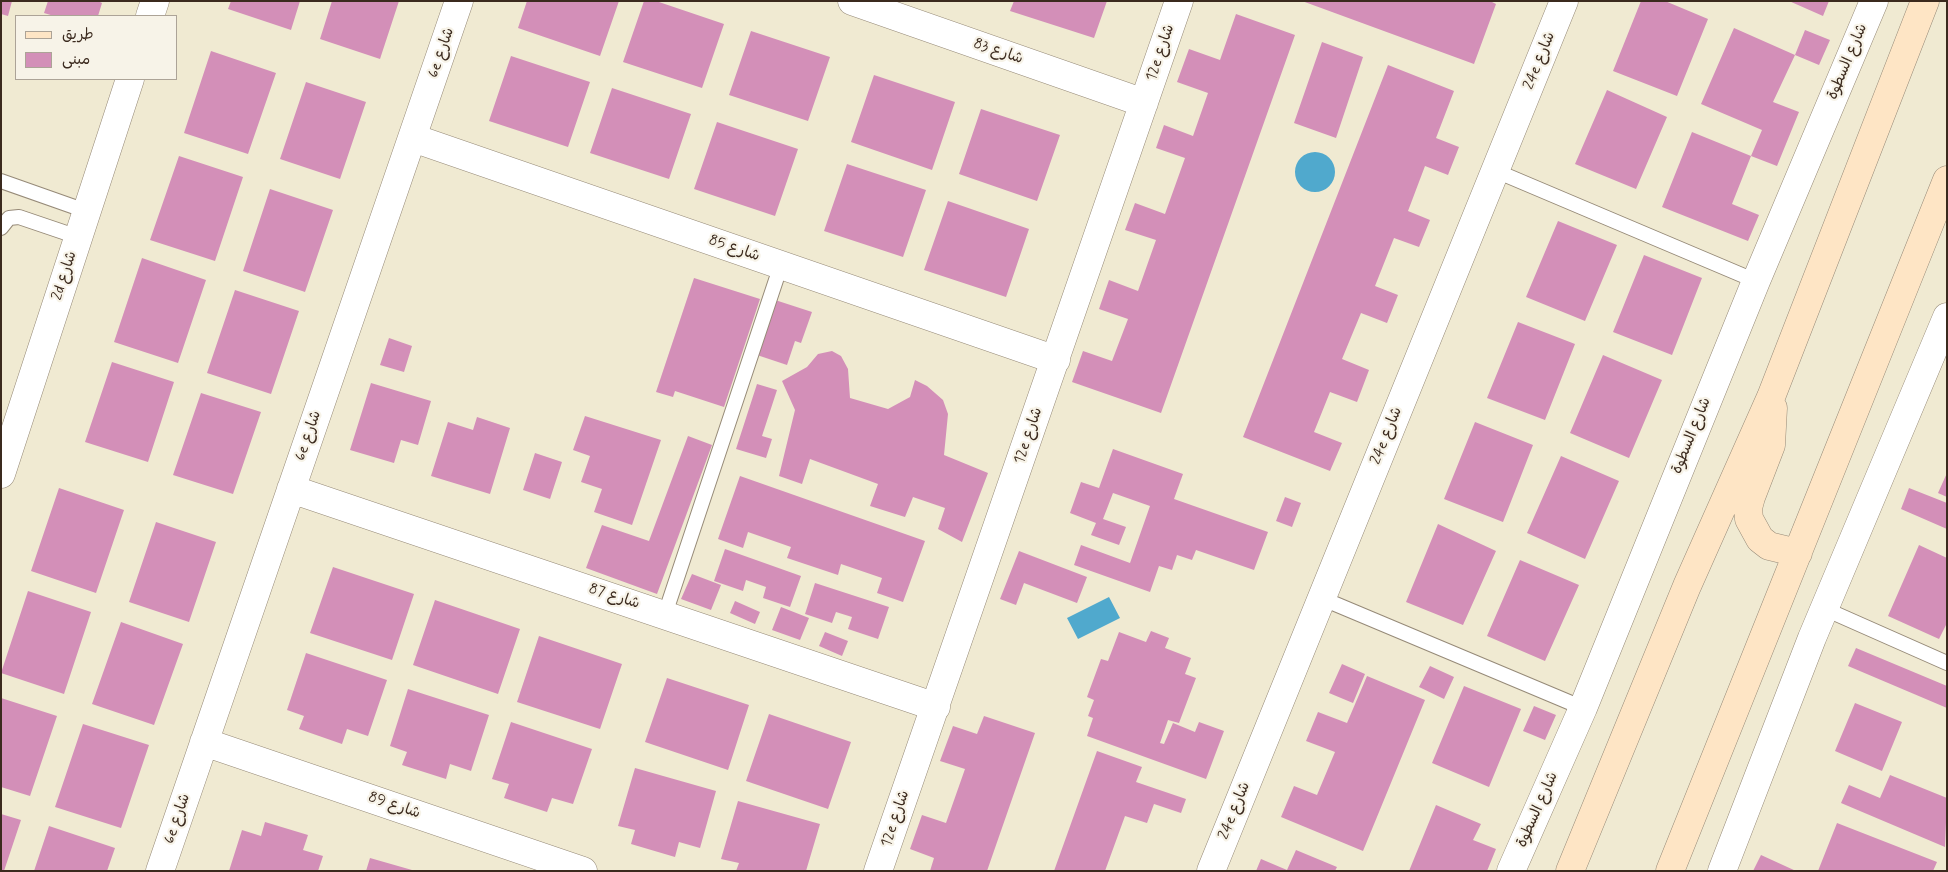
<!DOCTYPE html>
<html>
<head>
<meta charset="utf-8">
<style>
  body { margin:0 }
  #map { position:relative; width:1948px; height:872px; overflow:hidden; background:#f0ead2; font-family:Mynerve,"Playpen Sans Arabic",sans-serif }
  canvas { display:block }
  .frame { position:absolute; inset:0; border:2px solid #3b2a1e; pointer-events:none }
  .legend { position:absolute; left:15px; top:15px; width:162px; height:65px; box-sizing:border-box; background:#f7f3e8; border:1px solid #aca397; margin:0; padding:6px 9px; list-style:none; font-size:15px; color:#3b2a1e }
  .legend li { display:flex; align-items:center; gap:10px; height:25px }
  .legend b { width:25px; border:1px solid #aca397 }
</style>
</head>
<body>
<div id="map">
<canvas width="1948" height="872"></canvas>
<div class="frame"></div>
<ul class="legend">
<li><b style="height:6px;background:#fee5c5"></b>طريق</li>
<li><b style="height:14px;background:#d38fb8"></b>مبنى</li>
</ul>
</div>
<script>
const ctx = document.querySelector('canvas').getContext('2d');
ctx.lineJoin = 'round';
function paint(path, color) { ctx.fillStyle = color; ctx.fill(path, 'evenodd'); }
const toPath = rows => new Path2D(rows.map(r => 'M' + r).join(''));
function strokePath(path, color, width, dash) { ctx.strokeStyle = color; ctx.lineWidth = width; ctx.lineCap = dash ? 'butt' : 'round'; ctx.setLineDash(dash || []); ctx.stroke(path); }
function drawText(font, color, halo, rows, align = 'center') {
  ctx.font = font + ' Mynerve,"Playpen Sans Arabic",sans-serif'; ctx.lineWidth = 4.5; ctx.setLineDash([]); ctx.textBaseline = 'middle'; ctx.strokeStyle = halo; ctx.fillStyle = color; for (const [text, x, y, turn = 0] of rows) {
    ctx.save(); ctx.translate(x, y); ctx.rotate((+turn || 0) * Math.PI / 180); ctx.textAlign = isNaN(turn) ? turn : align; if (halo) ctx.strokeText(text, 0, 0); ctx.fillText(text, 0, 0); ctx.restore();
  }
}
const water = toPath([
  '1295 172a20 20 0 1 1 40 0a20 20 0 1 1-40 0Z',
  [1109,597,1120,618,1078,639,1067,618]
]);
const building = toPath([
  [1,1,12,1,8,16,1,14],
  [48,1,98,1,102,3,98,16,54,16,44,13],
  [231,1,300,1,291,30,228,9],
  [332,1,399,1,380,59,320,39],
  [527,1,619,1,600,56,518,28],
  [644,1,656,1,724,24,702,88,623,62],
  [1014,1,1107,1,1094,38,1010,11],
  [1302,1,1490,1,1496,4,1474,64],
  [1641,1,1665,1,1708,19,1677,96,1613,71],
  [1789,1,1829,1,1823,16],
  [1236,14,1295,35,1161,413,1072,382,1083,351,1112,361,1128,319,1099,309,1109,280,1138,291,1156,240,1125,230,1135,203,1165,214,1185,158,1156,148,1164,125,1193,136,1208,93,1177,82,1189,49,1220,60],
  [1734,28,1795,55,1805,30,1830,40,1819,65,1795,55,1773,102,1799,112,1777,166,1751,156,1762,130,1701,104],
  [751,31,830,57,808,121,729,95],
  [1322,42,1363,57,1336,138,1294,123],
  [211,51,276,73,248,154,184,133],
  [511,56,590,82,568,147,489,121],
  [1388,65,1454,91,1436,138,1459,147,1448,175,1425,166,1408,211,1430,220,1419,247,1394,238,1375,286,1398,295,1387,323,1361,313,1342,359,1369,370,1357,402,1330,392,1314,432,1342,443,1330,471,1243,437],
  [874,75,955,102,932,170,851,142],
  [306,82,366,102,340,179,280,159],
  [612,88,691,114,669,179,590,153],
  [1607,90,1667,117,1636,189,1575,164],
  [981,109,1060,135,1037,201,959,174],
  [717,122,798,149,775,216,694,189],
  [1692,132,1751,156,1732,204,1759,215,1748,241,1662,207],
  [179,156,243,177,215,261,150,240],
  [847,164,926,190,903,257,824,231],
  [270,189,333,210,305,292,243,271],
  [948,201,1029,229,1006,297,924,270],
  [1558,221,1617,245,1585,321,1526,297],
  [1644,255,1702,278,1672,355,1613,332],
  [142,258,206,280,178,363,114,342],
  [694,278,760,299,724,407,675,391,673,397,656,392],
  [235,290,299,311,271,394,207,373],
  [772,299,812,312,801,343,795,341,787,365,754,354],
  [1518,322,1575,344,1545,420,1487,398],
  [389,338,412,346,404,372,380,365],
  [832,351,841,356,848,369,850,398,888,409,910,397,915,380,927,386,943,400,948,414,944,455,988,473,962,542,938,529,945,508,913,497,905,517,870,506,878,484,810,459,802,484,779,476,795,410,782,381,807,367,818,354],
  [1603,355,1662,380,1629,458,1570,433],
  [112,362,174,382,148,462,85,442],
  [371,383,431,401,418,445,401,440,394,463,350,450],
  [757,384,777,390,762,436,772,439,766,458,736,449],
  [201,393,261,412,233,494,173,475],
  [585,416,661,440,632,525,594,512,602,489,581,482,590,456,573,450],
  [477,417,510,428,490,494,431,476,448,422,473,430],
  [1475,422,1533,445,1503,522,1444,499],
  [688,436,712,445,657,594,586,568,602,525,649,541],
  [1113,449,1183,474,1174,499,1268,532,1254,570,1196,550,1192,560,1177,555,1172,570,1159,566,1150,592,1074,565,1081,545,1130,563,1150,506,1113,493,1103,519,1126,527,1119,545,1091,535,1096,523,1070,513,1081,482,1099,488],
  [535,453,562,462,550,499,523,490],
  [1561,456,1619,481,1585,559,1527,533],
  [1947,473,1947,497,1938,493],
  [740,476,925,541,903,602,877,593,882,578,841,564,838,575,787,558,791,547,748,532,743,548,718,539],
  [59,488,124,510,96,593,31,571],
  [1909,488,1947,503,1947,529,1901,509],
  [1285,497,1301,503,1292,527,1276,521],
  [156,522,216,542,189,622,129,602],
  [1438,524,1496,551,1463,625,1406,602],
  [1919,545,1947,558,1947,623,1939,639,1888,616],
  [725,549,801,576,790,607,763,598,766,587,746,580,743,591,714,581],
  [1019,551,1087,577,1077,603,1024,583,1016,605,1000,599],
  [1520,560,1579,585,1545,661,1487,636],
  [333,567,414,594,392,660,310,633],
  [692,574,721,585,711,610,681,599],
  [815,583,889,607,878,639,848,629,852,617,836,612,832,623,805,614],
  [28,591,91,612,64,694,1,673],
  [435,600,520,629,498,694,413,665],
  [735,601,760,612,755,624,730,613],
  [781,607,809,618,800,640,772,630],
  [121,622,183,644,154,725,92,704],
  [1151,631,1169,638,1165,648,1191,658,1185,674,1196,678,1179,723,1168,720,1160,743,1164,744,1173,723,1195,732,1199,722,1224,731,1206,779,1087,736,1093,718,1088,716,1094,700,1087,697,1101,659,1108,661,1119,632,1146,642],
  [825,632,848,641,842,656,819,646],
  [539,636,622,664,600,729,517,702],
  [1856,648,1947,686,1947,708,1848,666],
  [306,653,387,680,368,736,347,729,342,744,299,729,304,716,287,710],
  [1342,664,1365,674,1353,703,1329,693],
  [1430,666,1454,677,1444,699,1419,687],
  [1367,676,1425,700,1363,851,1281,817,1294,786,1317,795,1335,752,1306,741,1318,712,1347,723],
  [667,678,749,705,728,770,645,742],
  [1464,686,1521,709,1489,787,1432,763],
  [408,689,489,715,471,771,450,764,446,779,402,765,407,752,390,746],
  [1,698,57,716,30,796,1,787],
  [1855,703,1902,722,1882,771,1835,751],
  [1534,706,1556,715,1545,740,1523,731],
  [769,714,851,742,828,809,746,781],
  [984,716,1035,733,987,871,930,871,934,858,910,849,922,815,946,823,965,769,940,761,953,726,977,734],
  [511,722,592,749,573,804,552,798,547,812,504,798,509,784,492,779],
  [83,724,149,745,121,828,55,807],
  [1097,751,1142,767,1136,782,1186,799,1181,813,1154,804,1147,823,1125,816,1105,871,1054,871],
  [635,768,716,791,700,848,679,842,675,857,631,844,635,830,618,826],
  [1890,775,1947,798,1945,847,1841,803,1849,785,1880,798],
  [738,801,820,824,806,871,736,871,739,863,721,859],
  [1436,805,1481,824,1473,840,1496,849,1487,871,1409,871],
  [1,814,21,820,4,871,1,871],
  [265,822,308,835,303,850,323,856,318,871,229,871,242,830,261,836],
  [1837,823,1937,862,1933,871,1818,871],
  [49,826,115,848,107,871,34,871],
  [1296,850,1337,867,1335,871,1256,871,1261,859,1287,870],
  [1761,855,1796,871,1753,871],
  [370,858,412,870,412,871,366,871]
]);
const lane = toPath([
  [1496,171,1756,281],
  [1,181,86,211],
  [1,228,9,218,19,217,78,237],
  [1321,598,1583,708],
  [1825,609,1947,663],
  [665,614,781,265]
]);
const street = toPath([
  [852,1,1144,103],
  [150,16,155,1],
  [413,138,1056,360],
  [1,474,130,79],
  [291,489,936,707],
  [204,742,583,871],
  [160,871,459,1],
  [878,871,1179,1],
  [1211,871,1564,1],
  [1511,871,1583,708,1756,281,1874,1],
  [1722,871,1812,638,1947,317]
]);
const secondary = toPath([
  [1773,408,1771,445,1751,497,1748,508,1749,519,1760,539,1769,546,1798,553],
  [1570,871,1687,586,1771,397,1925,1],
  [1670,871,1947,180]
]);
const streetNames = [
  ["شارع 83",998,52,19],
  ["6e شارع",442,53,-71],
  ["12e شارع",1161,53,-71],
  ["24e شارع",1540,61,-68],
  ["شارع السطوة",1848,62,-67],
  ["شارع 85",734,249,19],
  ["2d شارع",65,276,-72],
  ["6e شارع",309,436,-71],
  ["12e شارع",1029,436,-71],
  ["24e شارع",1387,436,-68],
  ["شارع السطوة",1692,436,-68],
  ["شارع 87",614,597,18],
  ["شارع 89",394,806,19],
  ["شارع السطوة",1538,810,-66],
  ["24e شارع",1235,811,-68],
  ["6e شارع",178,819,-71],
  ["12e شارع",896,819,-71]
];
paint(water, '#50a9cd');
paint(building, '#d38fb8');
strokePath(lane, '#968a78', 16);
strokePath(street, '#968a78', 29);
strokePath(secondary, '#968a78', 29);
strokePath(lane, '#fff', 14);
strokePath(street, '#fff', 28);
strokePath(secondary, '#fee5c5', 28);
drawText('15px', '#3b2a1e', '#f7f3e8', streetNames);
</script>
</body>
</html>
